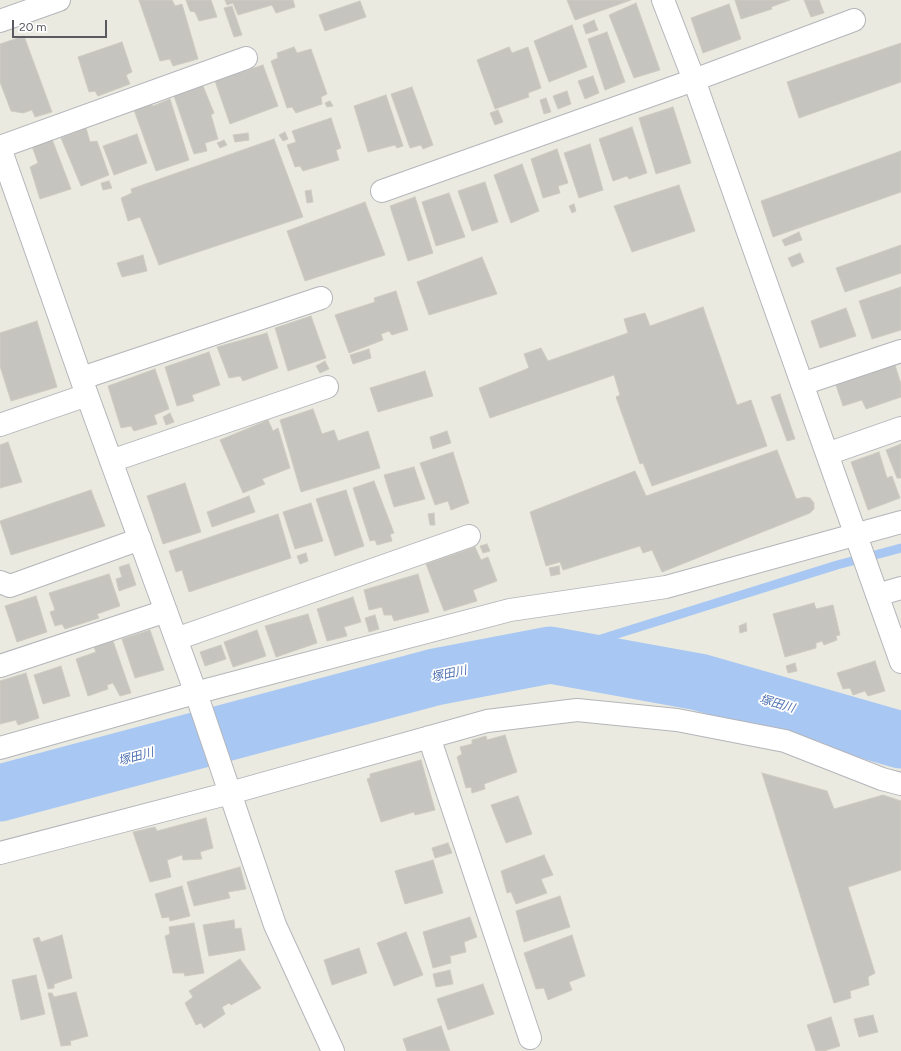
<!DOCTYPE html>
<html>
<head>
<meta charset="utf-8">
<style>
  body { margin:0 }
  #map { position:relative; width:901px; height:1051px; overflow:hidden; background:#eaeae1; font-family:Figtree,sans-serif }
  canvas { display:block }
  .scale { position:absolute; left:12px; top:20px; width:95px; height:18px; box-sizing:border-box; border:2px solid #5a5b60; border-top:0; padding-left:5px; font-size:12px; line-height:14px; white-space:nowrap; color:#5a5b60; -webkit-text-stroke:3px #fff; paint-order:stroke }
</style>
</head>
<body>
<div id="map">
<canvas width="901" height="1051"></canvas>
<div class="scale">20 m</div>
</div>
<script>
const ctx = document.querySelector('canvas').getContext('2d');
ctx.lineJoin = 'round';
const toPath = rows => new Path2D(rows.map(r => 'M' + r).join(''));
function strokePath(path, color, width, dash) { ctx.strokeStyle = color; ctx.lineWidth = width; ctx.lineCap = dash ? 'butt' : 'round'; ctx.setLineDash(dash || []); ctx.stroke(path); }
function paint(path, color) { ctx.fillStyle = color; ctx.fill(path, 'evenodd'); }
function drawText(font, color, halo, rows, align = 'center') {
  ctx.font = font + ' Figtree,"Noto Sans JP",sans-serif'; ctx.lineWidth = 3.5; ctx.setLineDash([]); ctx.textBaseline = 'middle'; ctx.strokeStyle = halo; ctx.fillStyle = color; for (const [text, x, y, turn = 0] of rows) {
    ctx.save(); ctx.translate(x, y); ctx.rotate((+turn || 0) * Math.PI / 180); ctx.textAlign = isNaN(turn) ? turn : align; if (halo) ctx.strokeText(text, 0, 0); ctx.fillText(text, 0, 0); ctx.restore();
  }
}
const stream = toPath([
  [550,655,837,565,901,548]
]);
const river = toPath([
  [0,793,435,677,550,655,699,682,901,740]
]);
const building = toPath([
  [139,0,172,0,175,6,182,4,198,59,173,66,170,59,160,61,139,0],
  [186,0,211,0,217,17,199,21,195,12,190,11,186,0],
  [225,0,293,0,295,7,276,13,272,5,238,15,233,3,227,5,225,0],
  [567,0,631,0,575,20,567,0],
  [735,0,790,0,771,7,772,9,741,19,735,0],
  [804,0,819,0,824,13,811,17,804,0],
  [360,1,366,17,325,31,319,15,360,1],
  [636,3,660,70,634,78,609,15,636,3],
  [729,4,741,39,703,53,691,18,729,4],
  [232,6,242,35,234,37,224,8,232,6],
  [594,20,598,30,586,34,583,25,594,20],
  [572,25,587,67,549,82,534,41,572,25],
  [607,32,625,82,605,90,588,39,607,32],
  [24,36,52,112,35,117,32,110,23,113,11,111,0,82,0,44,24,36],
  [122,42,132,72,126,75,130,84,98,96,95,91,89,92,78,57,122,42],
  [901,43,901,82,799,118,787,82,901,43],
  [294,47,297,53,311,49,327,94,321,97,322,104,296,113,292,107,287,108,271,61,278,58,277,53,294,47],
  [509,47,512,53,528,47,541,88,528,93,529,97,495,109,477,60,509,47],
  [263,65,278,106,230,124,215,81,263,65],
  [593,76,599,93,585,99,578,81,593,76],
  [203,86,214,113,211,115,218,139,205,143,207,151,194,154,174,96,203,86],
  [412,87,433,145,423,149,421,145,410,148,391,94,412,87],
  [567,91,571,104,558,109,553,96,567,91],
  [386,95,403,146,397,148,395,145,368,152,354,106,386,95],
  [546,98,551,112,544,114,540,100,546,98],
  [170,99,189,160,156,171,134,110,150,104,153,106,170,99],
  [330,101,333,106,327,107,325,103,330,101],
  [673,107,691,163,656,174,639,118,673,107],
  [498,110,503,122,495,125,490,113,498,110],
  [331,118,341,148,336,150,339,160,303,171,300,166,295,167,287,145,296,142,292,131,331,118],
  [632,127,647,173,629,179,627,176,613,181,599,139,632,127],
  [86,128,90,142,97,141,109,175,81,186,61,138,86,128],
  [285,132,288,139,283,141,279,135,285,132],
  [248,133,249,140,235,142,233,135,248,133],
  [137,134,147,163,114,175,103,146,137,134],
  [52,139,71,189,40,199,30,167,38,163,32,146,52,139],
  [274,139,303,217,159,265,140,217,128,221,121,198,132,193,131,189,274,139],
  [224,140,227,145,220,148,217,143,224,140],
  [590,144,603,190,579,198,564,153,590,144],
  [557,149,568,183,558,186,560,193,543,198,531,159,557,149],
  [901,151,901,192,773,237,761,201,901,151],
  [522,164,539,211,511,223,494,175,522,164],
  [109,181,112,188,103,190,101,183,109,181],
  [485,182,498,222,472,231,458,191,485,182],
  [679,185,695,231,632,252,614,206,679,185],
  [311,190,313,202,307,203,305,191,311,190],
  [449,193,465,237,436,246,422,202,449,193],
  [415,197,433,253,408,261,390,206,415,197],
  [365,202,385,255,305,281,287,231,365,202],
  [574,204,576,211,572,213,569,206,574,204],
  [799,232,802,240,785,246,782,240,799,232],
  [901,245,901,273,845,292,836,268,901,245],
  [800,253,804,262,792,267,788,258,800,253],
  [143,255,147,271,122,277,117,263,143,255],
  [482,257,497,294,429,315,417,282,482,257],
  [901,287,901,330,872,339,859,301,901,287],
  [396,291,408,330,392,335,389,331,381,334,383,340,349,353,335,315,375,302,374,298,396,291],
  [703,307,737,405,751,400,767,446,652,486,643,463,640,464,616,397,620,395,614,375,490,418,479,388,529,368,524,354,541,348,548,361,628,333,624,319,645,313,650,326,703,307],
  [846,308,856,336,820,348,811,321,846,308],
  [311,316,326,358,288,371,275,328,311,316],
  [37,321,57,387,11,401,0,366,0,333,37,321],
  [267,333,278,368,243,381,240,376,229,378,217,347,267,333],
  [369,349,371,358,353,364,350,355,369,349],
  [209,352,220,385,192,395,194,401,177,406,165,367,209,352],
  [325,361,329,369,320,373,316,366,325,361],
  [895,365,901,384,901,397,866,409,862,400,843,406,836,385,895,365],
  [155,369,169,409,154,415,157,424,134,431,131,426,121,428,108,386,155,369],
  [425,371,433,396,378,412,370,388,425,371],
  [780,394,795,439,787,441,771,397,780,394],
  [313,409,322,434,334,430,338,441,368,431,380,468,301,492,280,420,313,409],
  [170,413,174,422,166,425,163,417,170,413],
  [268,420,273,431,278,428,290,468,262,479,265,484,243,493,220,440,268,420],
  [447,431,451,443,433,449,430,437,447,431],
  [8,442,22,482,0,488,0,445,8,442],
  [901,444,901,478,897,478,886,450,901,444],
  [777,450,796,499,805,497,810,498,814,503,814,509,810,513,662,572,652,550,643,553,640,546,563,570,560,562,546,566,530,512,635,471,646,496,777,450],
  [453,452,469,503,451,510,448,501,435,505,420,463,453,452],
  [879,452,887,478,892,476,900,498,868,510,851,462,879,452],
  [414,467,425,499,394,507,384,475,414,467],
  [374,481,394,533,390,534,392,541,377,545,375,540,370,541,353,488,374,481],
  [185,483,201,532,163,544,147,496,185,483],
  [91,490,105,526,11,555,0,521,91,490],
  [346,490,364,546,335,556,316,499,346,490],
  [249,496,255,512,212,527,207,512,249,496],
  [311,503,323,541,295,549,283,512,311,503],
  [434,513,435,525,430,525,428,514,434,513],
  [278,514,291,558,189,592,182,570,176,572,169,551,278,514],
  [487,544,490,551,483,553,480,546,487,544],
  [475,547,481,560,488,557,497,581,473,590,477,601,444,611,426,564,475,547],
  [306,553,308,561,300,564,297,556,306,553],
  [129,564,136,585,119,591,116,579,122,577,119,567,129,564],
  [559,566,560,574,551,576,549,568,559,566],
  [109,574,120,606,97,614,99,618,65,629,62,624,55,626,50,612,55,610,49,593,109,574],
  [418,574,429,612,394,621,392,615,384,615,382,607,369,610,364,590,418,574],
  [36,596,47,632,17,642,5,606,36,596],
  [353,597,361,622,344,627,347,636,327,641,317,609,353,597],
  [814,603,816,609,833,605,840,635,836,636,837,640,824,645,822,641,816,643,816,648,785,657,773,614,814,603],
  [308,614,317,643,276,657,265,626,308,614],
  [375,615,379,629,369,632,365,618,375,615],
  [746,623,747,631,740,633,739,626,746,623],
  [150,630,164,670,135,678,122,639,150,630],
  [257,630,266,656,233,667,224,642,257,630],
  [113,641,131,693,120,696,113,683,107,685,108,689,88,696,76,659,96,652,94,647,113,641],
  [221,645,226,659,205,666,200,652,221,645],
  [875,661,885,691,868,696,865,691,853,695,850,688,843,689,837,673,875,661],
  [795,663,797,671,788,673,786,666,795,663],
  [61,666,70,696,43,704,34,675,61,666],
  [26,673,39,718,18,725,16,720,0,724,0,681,26,673],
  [505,735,517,772,484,784,485,789,472,793,471,787,466,788,457,757,462,754,460,747,472,744,472,740,486,736,487,740,505,735],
  [421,760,435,810,415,815,414,812,381,822,367,779,370,778,370,774,421,760],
  [762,773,827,791,834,809,883,795,901,801,901,870,848,887,875,973,868,977,869,985,850,991,851,998,834,1003,762,773],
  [518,796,532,834,506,843,491,805,518,796],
  [206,818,213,848,200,852,202,859,183,860,182,855,167,860,171,877,150,882,133,832,155,827,157,831,206,818],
  [448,843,452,853,435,858,432,848,448,843],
  [544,855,553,875,541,879,547,893,516,904,511,892,507,893,501,871,544,855],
  [433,860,443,893,405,904,395,871,433,860],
  [240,867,246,889,228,892,230,898,194,906,187,882,240,867],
  [182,886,190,916,170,921,169,917,162,918,155,894,182,886],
  [560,896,570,927,524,942,516,911,560,896],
  [470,917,477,937,464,942,466,952,450,956,451,963,433,968,423,932,470,917],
  [234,920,235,929,241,928,245,950,209,956,203,925,234,920],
  [194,923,204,973,185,976,184,973,173,973,165,936,170,934,169,927,194,923],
  [406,932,423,975,394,986,377,943,406,932],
  [62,935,72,978,54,984,54,988,48,989,33,939,39,937,41,942,62,935],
  [572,935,585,976,569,982,572,990,548,1000,544,988,536,989,524,953,572,935],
  [359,948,367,973,332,985,324,960,359,948],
  [240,959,261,988,231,1005,229,1003,222,1007,225,1014,204,1028,201,1023,196,1025,185,1003,193,997,189,991,240,959],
  [450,970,453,984,436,987,433,974,450,970],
  [36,975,45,1014,21,1020,12,980,36,975],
  [483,984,494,1014,448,1030,437,999,483,984],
  [76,992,88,1036,70,1041,71,1045,61,1046,48,993,52,993,54,997,76,992],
  [873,1015,878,1032,859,1037,854,1019,873,1015],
  [831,1017,840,1046,824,1051,816,1051,807,1025,831,1017],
  [441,1026,450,1051,407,1051,403,1039,441,1026]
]);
const minor = toPath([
  [663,0,694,80,901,662],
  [0,21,59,0],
  [0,147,246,58],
  [0,148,87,395,198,699,275,925,333,1051],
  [382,191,694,80,854,20],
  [82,378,321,298],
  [802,384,901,351],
  [0,425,87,395],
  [827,454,901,428],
  [111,461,327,387],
  [0,582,10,586,140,539],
  [877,595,901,588],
  [176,639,469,536],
  [0,666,166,611],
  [429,737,530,1038],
  [0,748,195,693,510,610,666,587,901,522],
  [0,853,230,793,487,721,577,710,677,720,785,741,882,779,901,784]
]);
const waterNames = [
  ["塚田川",449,674,-12],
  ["塚田川",777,704,16],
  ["塚田川",136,757,-15]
];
strokePath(stream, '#a8c8f3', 9);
strokePath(river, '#a8c8f3', 57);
paint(building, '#c6c4be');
strokePath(building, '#ceccc0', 1);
strokePath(minor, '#b4b5ba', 24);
strokePath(minor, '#fff', 22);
drawText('italic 12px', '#4f72b2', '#fff', waterNames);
</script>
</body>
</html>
